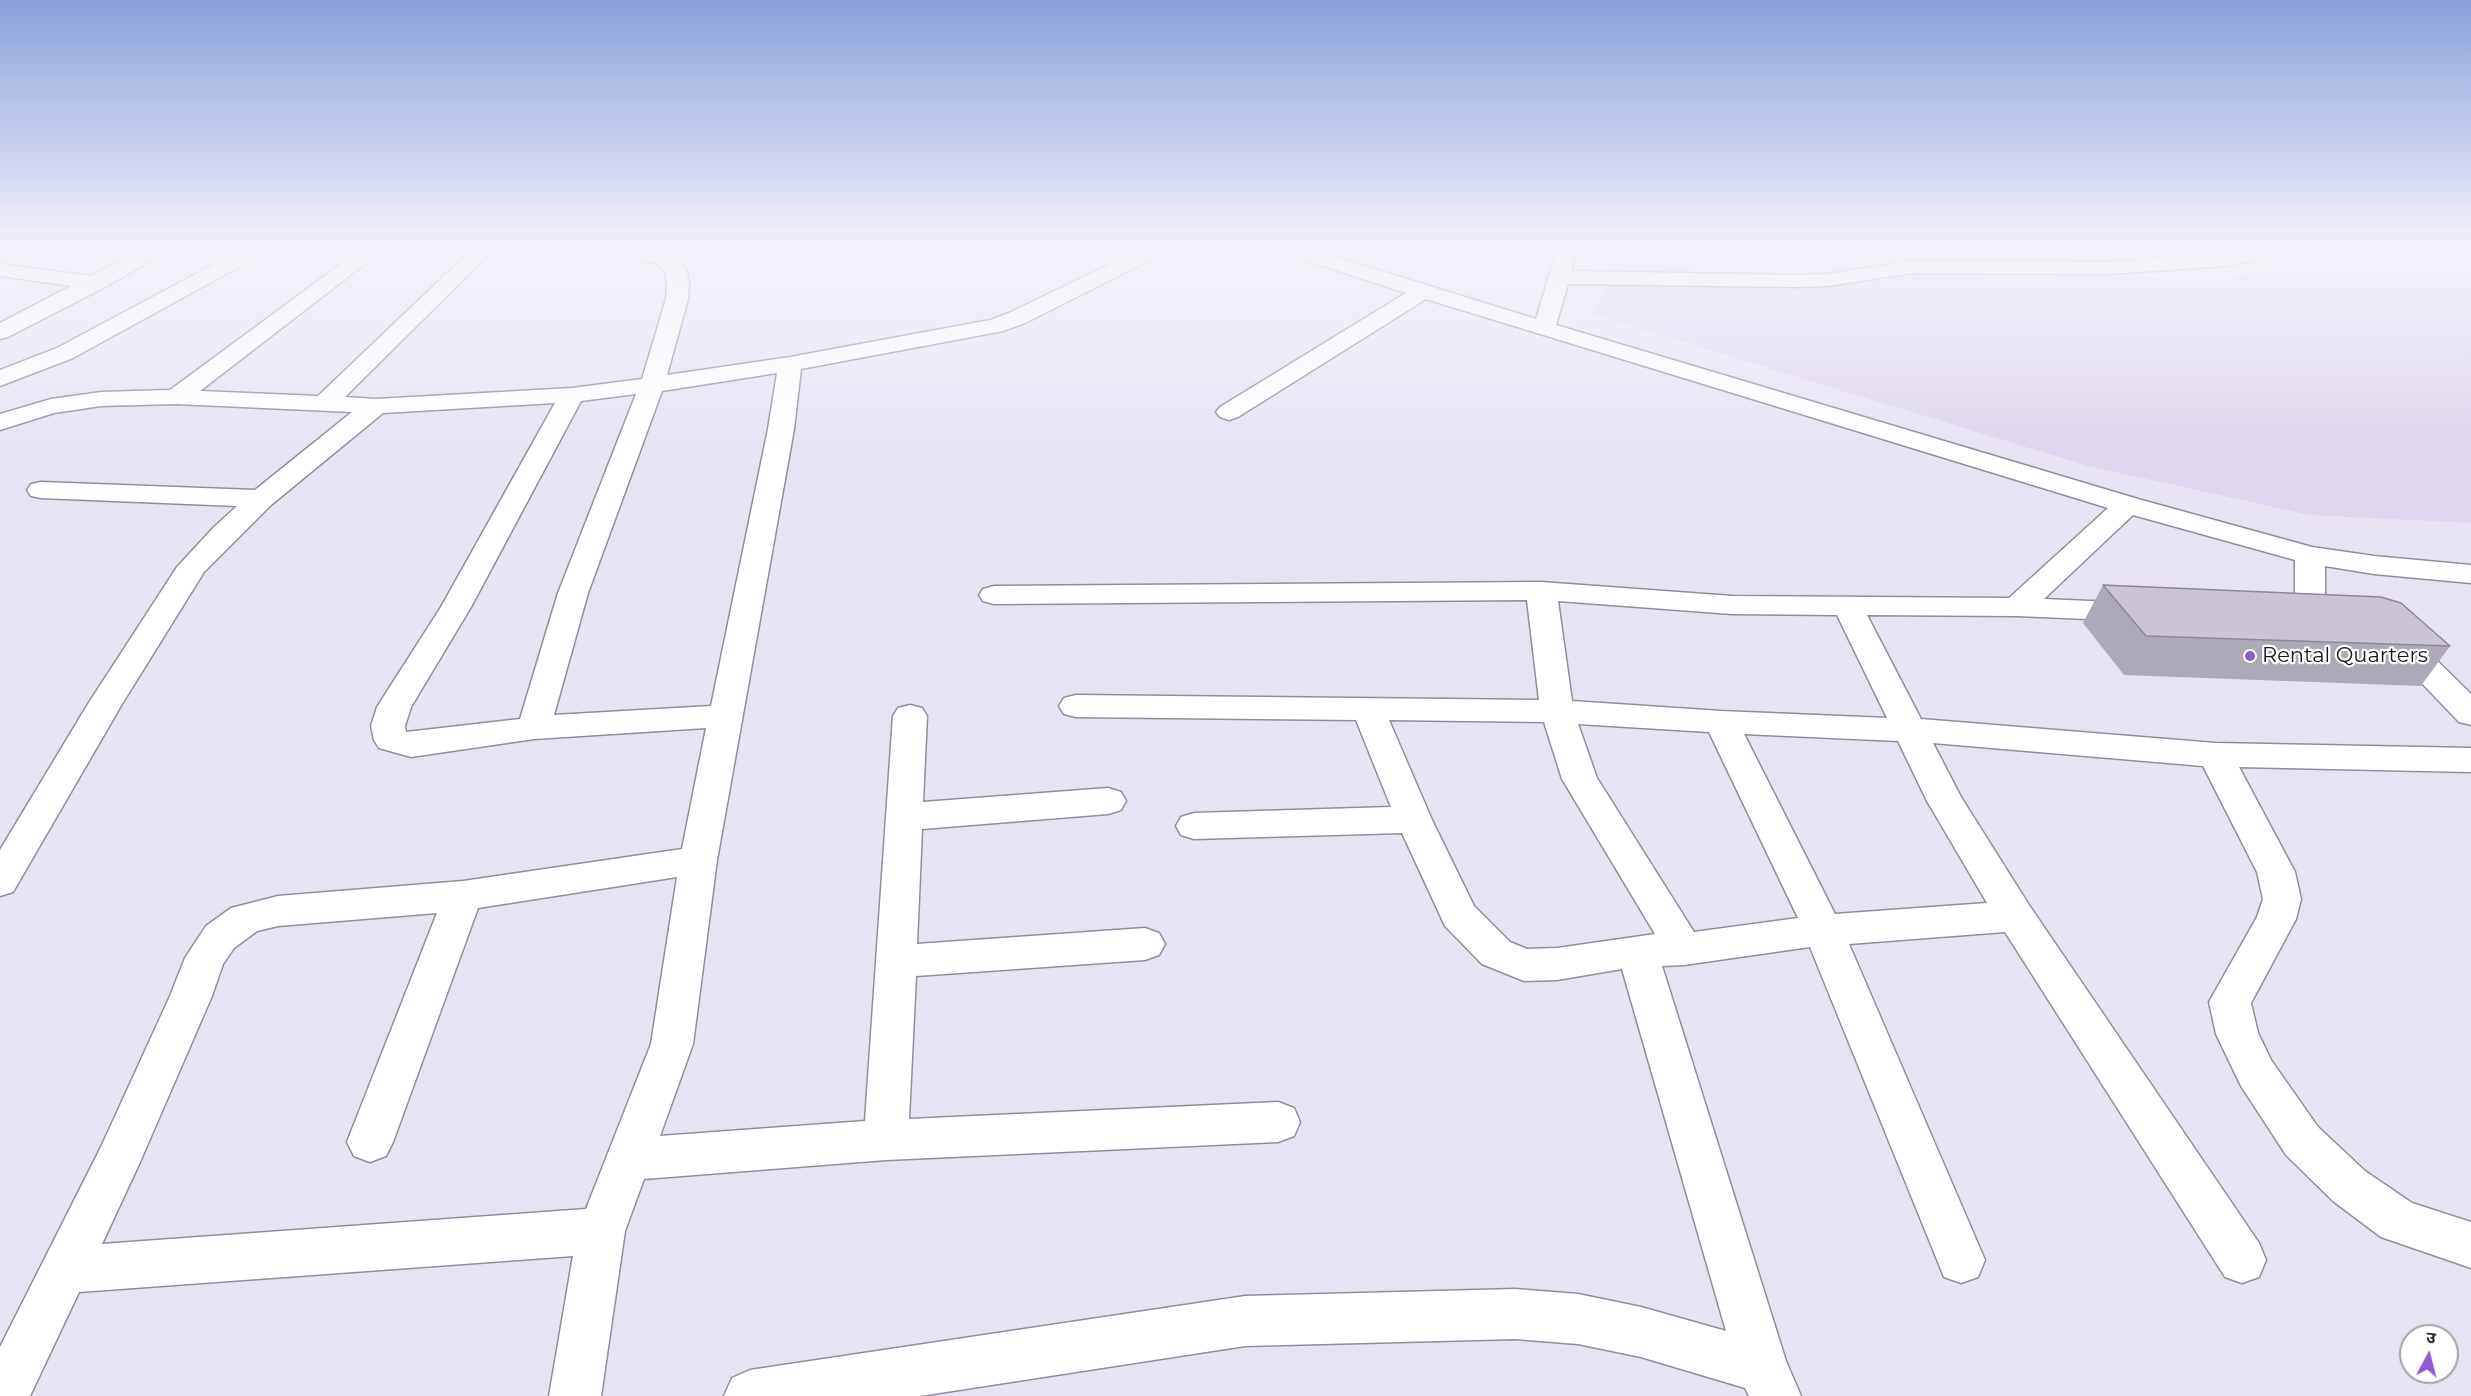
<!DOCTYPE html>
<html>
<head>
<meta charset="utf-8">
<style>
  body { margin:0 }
  #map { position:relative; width:2471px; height:1396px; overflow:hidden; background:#e8e3f3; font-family:Montserrat,"Noto Sans Devanagari",sans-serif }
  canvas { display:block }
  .north { position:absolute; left:2399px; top:1324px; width:60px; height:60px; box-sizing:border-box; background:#fff; border:2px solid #a3a3a5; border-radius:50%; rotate:7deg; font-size:16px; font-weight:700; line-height:24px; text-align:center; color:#19181d }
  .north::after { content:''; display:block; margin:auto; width:21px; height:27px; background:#8f5ad2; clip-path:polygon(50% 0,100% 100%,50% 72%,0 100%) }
</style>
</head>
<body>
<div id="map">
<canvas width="2471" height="1396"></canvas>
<div class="north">उ</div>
</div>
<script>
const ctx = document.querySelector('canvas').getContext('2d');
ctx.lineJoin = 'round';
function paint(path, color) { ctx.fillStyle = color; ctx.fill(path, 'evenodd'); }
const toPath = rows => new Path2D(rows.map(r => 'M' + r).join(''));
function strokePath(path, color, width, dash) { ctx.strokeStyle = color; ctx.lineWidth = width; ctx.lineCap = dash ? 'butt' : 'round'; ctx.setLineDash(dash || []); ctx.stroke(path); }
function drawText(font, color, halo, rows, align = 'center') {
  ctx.font = font + ' Montserrat,sans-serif'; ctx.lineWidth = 4.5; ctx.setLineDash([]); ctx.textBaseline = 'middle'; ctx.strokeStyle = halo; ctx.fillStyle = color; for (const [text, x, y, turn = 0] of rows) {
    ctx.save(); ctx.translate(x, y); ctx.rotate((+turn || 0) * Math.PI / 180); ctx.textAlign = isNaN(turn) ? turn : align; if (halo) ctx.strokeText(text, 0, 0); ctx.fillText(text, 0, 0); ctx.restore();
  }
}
const built = toPath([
  [2360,253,2471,253,2471,523,2310,515,2088,466,1592,314,1618,259,2217,280]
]);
const minor = toPath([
  [136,253,161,253,158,257,103,288,8,337,0,339,0,323,71,286,0,276,0,264,91,276,136,253],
  [235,253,260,253,257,257,73,358,0,386,0,370,57,348,235,253],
  [356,253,379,253,200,391,318,396,468,253,490,253,345,397,376,399,572,388,642,379,666,299,667,283,665,271,657,264,631,257,628,253,661,253,671,256,686,268,689,283,688,299,667,375,790,357,990,320,1009,313,1133,253,1159,253,1156,257,1025,323,1003,331,801,369,794,429,717,860,693,1044,660,1136,865,1121,893,716,898,708,910,705,922,708,927,716,923,802,1108,788,1121,792,1126,801,1121,810,1108,814,922,829,917,944,1145,928,1159,933,1165,944,1159,955,1145,960,916,976,909,1119,1278,1102,1294,1108,1300,1122,1294,1136,1278,1142,886,1160,644,1179,625,1231,601,1396,549,1396,573,1256,79,1292,30,1396,0,1396,0,1347,101,1147,170,996,185,958,206,926,231,908,278,896,463,881,682,849,706,728,534,739,411,757,379,748,374,740,371,726,377,707,441,607,555,403,383,413,271,505,204,572,122,704,13,892,0,896,0,850,88,704,177,567,214,527,237,506,41,498,31,496,27,490,31,484,41,482,255,490,352,412,176,404,101,406,54,413,0,430,0,414,51,399,101,392,170,390,356,253],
  [777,373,768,429,711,706,554,715,588,593,662,391,777,373],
  [636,394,558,593,520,719,406,732,405,726,411,707,471,607,581,401,636,394],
  [677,877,651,1044,586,1209,102,1244,140,1162,212,996,223,964,234,948,257,931,278,926,437,913,347,1142,354,1156,370,1162,386,1156,393,1142,478,908,677,877],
  [1293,253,1323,253,1536,319,1556,253,1576,253,1571,271,1797,275,1828,274,1911,261,2108,262,2233,253,2279,253,2276,257,2227,266,2108,274,1911,273,1828,286,1797,287,1568,284,1556,325,2138,499,2312,547,2374,556,2471,565,2471,583,2374,574,2325,566,2325,620,2321,627,2310,629,2299,627,2295,620,2295,560,2133,515,2044,599,2135,603,2146,605,2150,612,2146,619,2135,621,2017,616,1867,615,1921,719,2215,743,2471,748,2471,772,2239,767,2295,872,2301,899,2296,919,2251,1003,2258,1033,2271,1060,2318,1127,2365,1171,2412,1203,2471,1222,2471,1268,2381,1237,2333,1201,2286,1155,2241,1086,2216,1034,2209,1002,2257,917,2263,899,2257,872,2203,766,1933,743,1961,797,2029,905,2259,1243,2266,1260,2259,1277,2242,1283,2225,1277,2005,932,1849,944,1985,1260,1978,1277,1961,1283,1944,1277,1810,947,1684,965,1662,966,1786,1361,1801,1396,1749,1396,1745,1388,1641,1357,1578,1344,1515,1339,1245,1346,920,1396,724,1396,732,1378,750,1370,1245,1296,1515,1289,1578,1294,1641,1307,1726,1331,1622,969,1557,980,1524,981,1482,964,1445,926,1402,833,1194,839,1181,835,1176,826,1181,817,1194,813,1391,807,1356,720,1076,717,1064,714,1059,706,1064,698,1076,695,1539,700,1527,600,994,604,983,601,979,595,983,589,994,586,1541,582,1732,596,2009,598,2108,508,1426,299,1238,417,1229,420,1220,417,1216,412,1220,407,1406,293,1296,257,1293,253],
  [1558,601,1732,614,1837,615,1887,718,1721,711,1572,701,1558,601],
  [1389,720,1544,722,1562,779,1655,934,1557,948,1527,949,1510,942,1474,906,1432,820,1389,720],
  [1578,724,1709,732,1798,918,1694,932,1597,778,1578,724],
  [1744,734,1898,741,1927,801,1987,903,1835,914,1744,734],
  [2398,630,2409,633,2471,694,2471,725,2459,722,2387,647,2382,640,2387,633,2398,630]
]);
const wall = toPath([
  [2103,585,2450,646,2421,686,2124,675,2083,623]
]);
const building = toPath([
  [2103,585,2381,597,2401,603,2450,646,2146,636,2103,585]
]);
const markers = [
  [2250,656,6,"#8f5ad2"]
];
const poiNames = [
  ["Rental Quarters",2262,656]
];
paint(built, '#ddd6ec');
strokePath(minor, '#928d9c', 3);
paint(minor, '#fff');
paint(wall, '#aea9b6');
paint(building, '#cac4d4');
strokePath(building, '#8d8994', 1.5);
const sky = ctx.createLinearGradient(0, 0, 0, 448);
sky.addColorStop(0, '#8ba1db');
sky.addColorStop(0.56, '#f5f2fa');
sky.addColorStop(1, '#f5f2fa00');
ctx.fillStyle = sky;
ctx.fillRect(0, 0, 2471, 448);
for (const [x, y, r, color] of markers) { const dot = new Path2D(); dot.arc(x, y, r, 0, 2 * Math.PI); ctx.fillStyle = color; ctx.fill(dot); strokePath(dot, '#fff', 2); }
drawText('21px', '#19181d', '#fff', poiNames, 'left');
</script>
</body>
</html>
